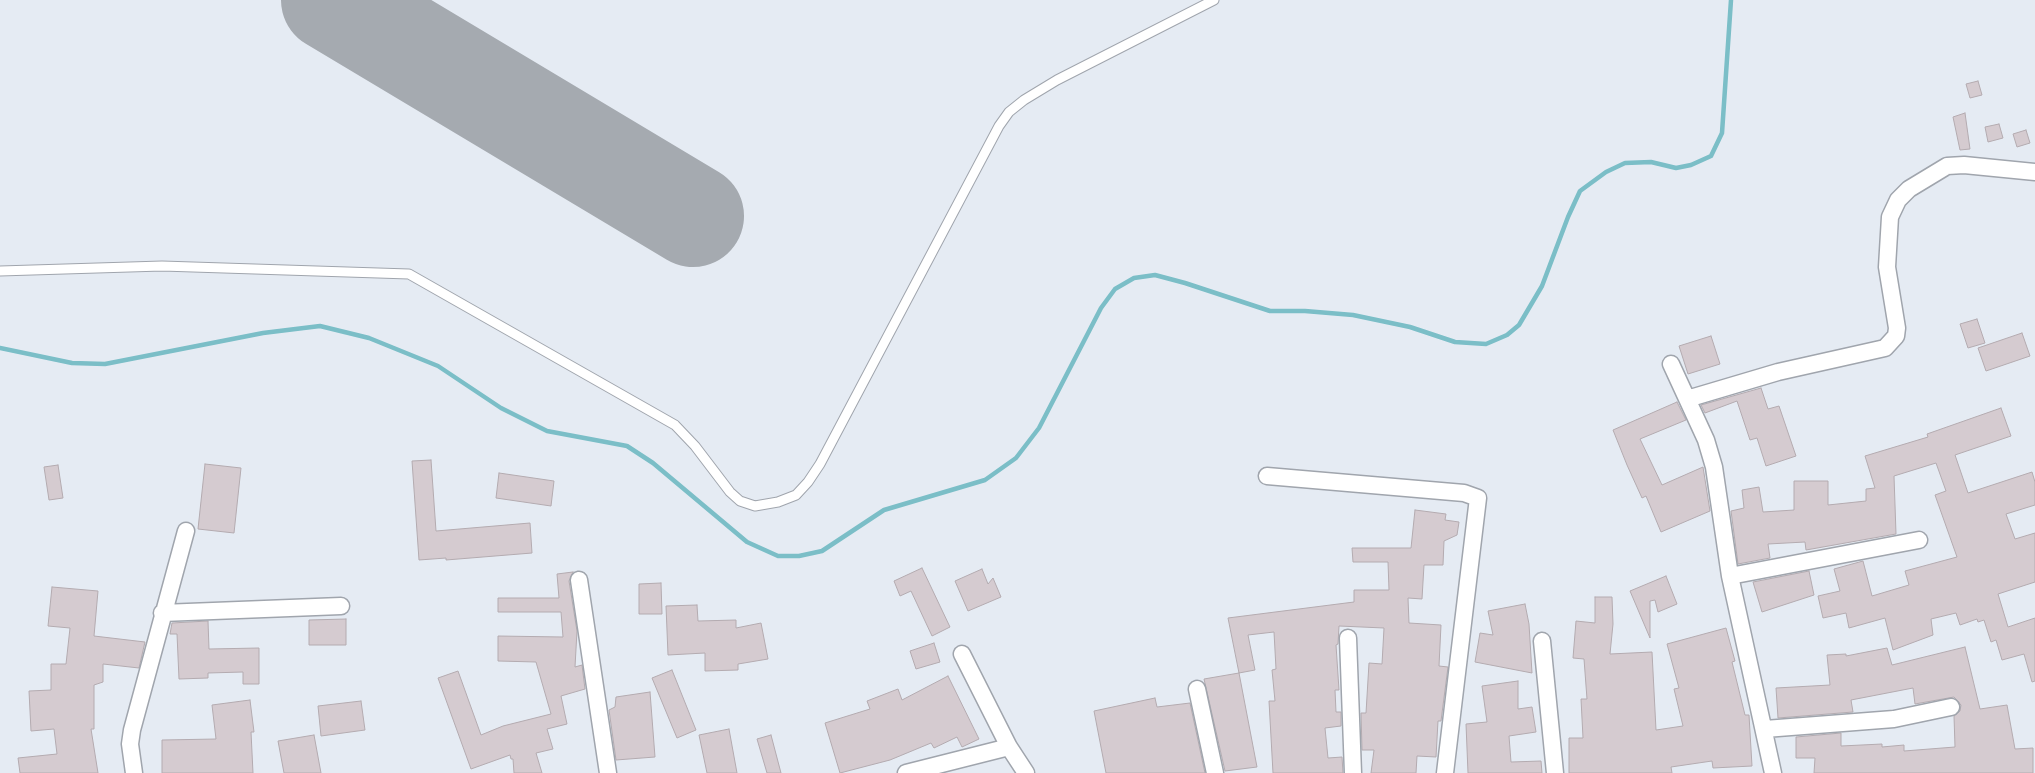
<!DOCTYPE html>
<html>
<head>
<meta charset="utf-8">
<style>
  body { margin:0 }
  canvas { display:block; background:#e5ebf3 }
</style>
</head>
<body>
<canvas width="2035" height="773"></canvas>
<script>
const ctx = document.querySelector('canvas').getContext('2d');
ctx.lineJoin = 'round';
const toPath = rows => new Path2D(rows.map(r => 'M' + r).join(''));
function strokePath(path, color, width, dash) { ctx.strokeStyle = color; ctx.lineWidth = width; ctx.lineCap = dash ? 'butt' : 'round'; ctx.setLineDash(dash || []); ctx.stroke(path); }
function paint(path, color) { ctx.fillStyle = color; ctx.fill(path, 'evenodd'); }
const stream = toPath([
  [0,348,72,363,105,364,263,333,320,326,369,338,438,366,501,408,547,431,627,446,653,463,747,542,778,556,799,556,822,551,884,510,985,480,1016,458,1039,428,1101,308,1115,289,1134,278,1155,275,1185,283,1270,311,1305,311,1353,315,1410,327,1455,342,1486,344,1507,335,1519,325,1542,286,1568,217,1580,191,1606,172,1625,163,1651,162,1676,168,1691,165,1711,156,1722,133,1731,0]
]);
const runway = toPath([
  [332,0,693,216]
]);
const building = toPath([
  [1978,81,1982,95,1970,98,1966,84,1978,81],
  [1965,113,1970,149,1960,150,1953,117,1965,113],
  [1999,124,2003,138,1988,142,1985,127,1999,124],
  [2026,130,2030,143,2017,147,2013,134,2026,130],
  [1977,319,1985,343,1968,348,1960,324,1977,319],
  [2022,333,2030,356,1986,371,1978,348,2022,333],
  [1711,336,1720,364,1688,374,1679,346,1711,336],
  [1761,388,1768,409,1779,406,1796,456,1766,466,1757,438,1750,440,1737,401,1705,413,1701,405,1761,388],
  [1677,402,1686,420,1640,439,1662,485,1703,467,1710,511,1661,532,1646,496,1642,498,1627,465,1613,430,1677,402],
  [2001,408,2011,436,1955,455,1968,493,2032,472,2035,482,2035,505,2006,514,2015,539,2035,533,2035,582,1998,594,2008,627,2035,618,2035,681,2032,682,2024,654,2002,660,1996,640,1991,642,1984,620,1978,622,1977,619,1960,625,1956,613,1931,619,1933,635,1893,650,1885,618,1849,628,1846,613,1823,618,1818,596,1840,591,1834,569,1863,561,1872,596,1909,585,1905,571,1957,557,1935,495,1946,491,1936,463,1894,476,1896,534,1806,550,1805,542,1768,544,1770,558,1738,564,1731,511,1744,508,1742,490,1759,487,1763,512,1794,510,1794,481,1828,481,1828,505,1866,501,1866,489,1875,488,1865,456,1928,437,1927,434,2001,408],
  [431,460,436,531,530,523,532,553,446,560,446,558,419,560,412,461,431,460],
  [205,464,241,468,234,533,198,529,205,464],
  [58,465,63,498,49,500,44,467,58,465],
  [499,473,554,481,551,506,496,498,499,473],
  [1415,510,1446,514,1445,520,1459,522,1457,535,1444,541,1443,565,1424,565,1422,599,1408,598,1409,623,1441,625,1439,666,1448,667,1441,721,1438,721,1436,757,1417,756,1416,773,1371,773,1374,750,1362,750,1361,713,1366,713,1369,663,1382,664,1384,628,1339,626,1338,644,1336,645,1339,690,1335,690,1336,712,1341,712,1341,726,1325,728,1328,758,1342,757,1343,773,1273,773,1269,701,1275,701,1272,670,1276,669,1274,632,1248,635,1255,670,1239,673,1228,618,1354,602,1354,590,1389,590,1388,562,1353,562,1352,548,1411,548,1415,510],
  [922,568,950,627,932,636,911,591,900,596,894,581,922,568],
  [982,569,988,584,993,578,1001,597,968,611,955,581,982,569],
  [1809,571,1814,595,1762,612,1753,582,1809,571],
  [573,572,569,581,577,631,575,667,582,665,585,689,561,696,567,724,547,729,553,749,536,753,542,773,514,773,513,759,511,759,510,755,471,769,438,678,458,671,481,735,503,726,551,714,536,662,498,661,498,636,563,637,561,612,498,612,498,598,559,598,557,574,573,572],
  [1666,576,1677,604,1658,612,1655,600,1650,601,1650,638,1630,591,1666,576],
  [661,583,662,614,639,614,639,584,661,583],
  [52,587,98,591,94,636,145,642,139,668,103,664,103,682,94,685,94,729,91,729,98,773,20,773,18,758,57,754,54,729,31,731,29,691,51,690,51,664,66,664,70,628,48,626,52,587],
  [1595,597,1612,597,1613,624,1610,654,1652,652,1656,730,1683,726,1674,689,1679,688,1667,644,1726,628,1735,661,1732,662,1745,715,1749,715,1752,766,1713,768,1712,761,1671,767,1672,773,1569,773,1569,738,1583,738,1581,699,1587,699,1584,659,1573,658,1576,621,1595,623,1595,597],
  [1525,604,1529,624,1532,673,1475,662,1480,633,1493,635,1488,611,1525,604],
  [697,605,698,621,736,620,736,628,761,623,768,659,738,664,738,670,705,671,705,653,668,655,666,606,697,605],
  [346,619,346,645,309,645,309,620,346,619],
  [208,621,209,649,259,648,259,684,243,684,243,672,208,673,208,678,179,679,177,634,170,634,172,623,208,621],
  [934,643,940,662,916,669,910,651,934,643],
  [1965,647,1980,709,2007,705,2015,749,2033,748,2033,773,1814,773,1815,758,1796,758,1796,737,1841,733,1841,746,1882,744,1882,747,1904,745,1904,751,1955,747,1954,716,1960,711,1961,705,1954,697,1915,704,1913,688,1851,700,1853,712,1778,718,1776,688,1830,685,1827,655,1846,654,1846,656,1887,648,1892,665,1965,647],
  [672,670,696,730,677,738,652,678,672,670],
  [1239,673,1257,767,1225,771,1204,679,1239,673],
  [948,676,979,739,962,747,957,737,934,748,931,743,890,760,840,773,825,723,870,709,867,701,898,689,902,700,948,676],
  [1518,681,1518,709,1532,707,1536,732,1509,736,1511,762,1541,761,1542,773,1468,773,1466,724,1487,722,1482,686,1518,681],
  [650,692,655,757,616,760,609,710,615,707,616,697,650,692],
  [1155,698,1157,707,1190,703,1205,773,1106,773,1094,711,1155,698],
  [250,700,254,732,251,732,253,773,162,773,162,740,216,739,212,705,250,700],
  [361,701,365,730,321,736,318,706,361,701],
  [729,729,737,773,707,773,699,735,729,729],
  [314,735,321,773,284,773,278,741,314,735],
  [771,735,781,773,767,773,757,739,771,735]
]);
const service = toPath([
  [0,271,162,266,409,274,675,425,695,446,730,492,740,501,755,506,778,502,796,495,808,482,820,464,999,126,1009,112,1024,100,1057,80,1214,0]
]);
const minor = toPath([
  [1671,364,1706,440,1714,467,1730,576,1773,773],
  [1687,399,1778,372,1885,348,1896,336,1897,328,1887,267,1890,217,1898,200,1909,189,1947,166,1964,165,2035,172],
  [1267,476,1464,493,1478,498,1445,773],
  [1730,576,1919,540],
  [579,580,608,773],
  [162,613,341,606],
  [1348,638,1353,773],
  [1542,641,1555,773],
  [962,654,1009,747,1026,773],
  [1197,689,1215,773],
  [1765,729,1894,719,1951,707],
  [134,773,130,744,132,730,186,531],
  [906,773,1009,747]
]);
strokePath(stream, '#7bbec7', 4.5);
strokePath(runway, '#a5aab0', 102);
paint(building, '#d5cbd0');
strokePath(building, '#b4abb0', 1);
strokePath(service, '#a0a5ad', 11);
strokePath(minor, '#a0a5ad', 19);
strokePath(service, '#fff', 9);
strokePath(minor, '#fff', 16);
</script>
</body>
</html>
